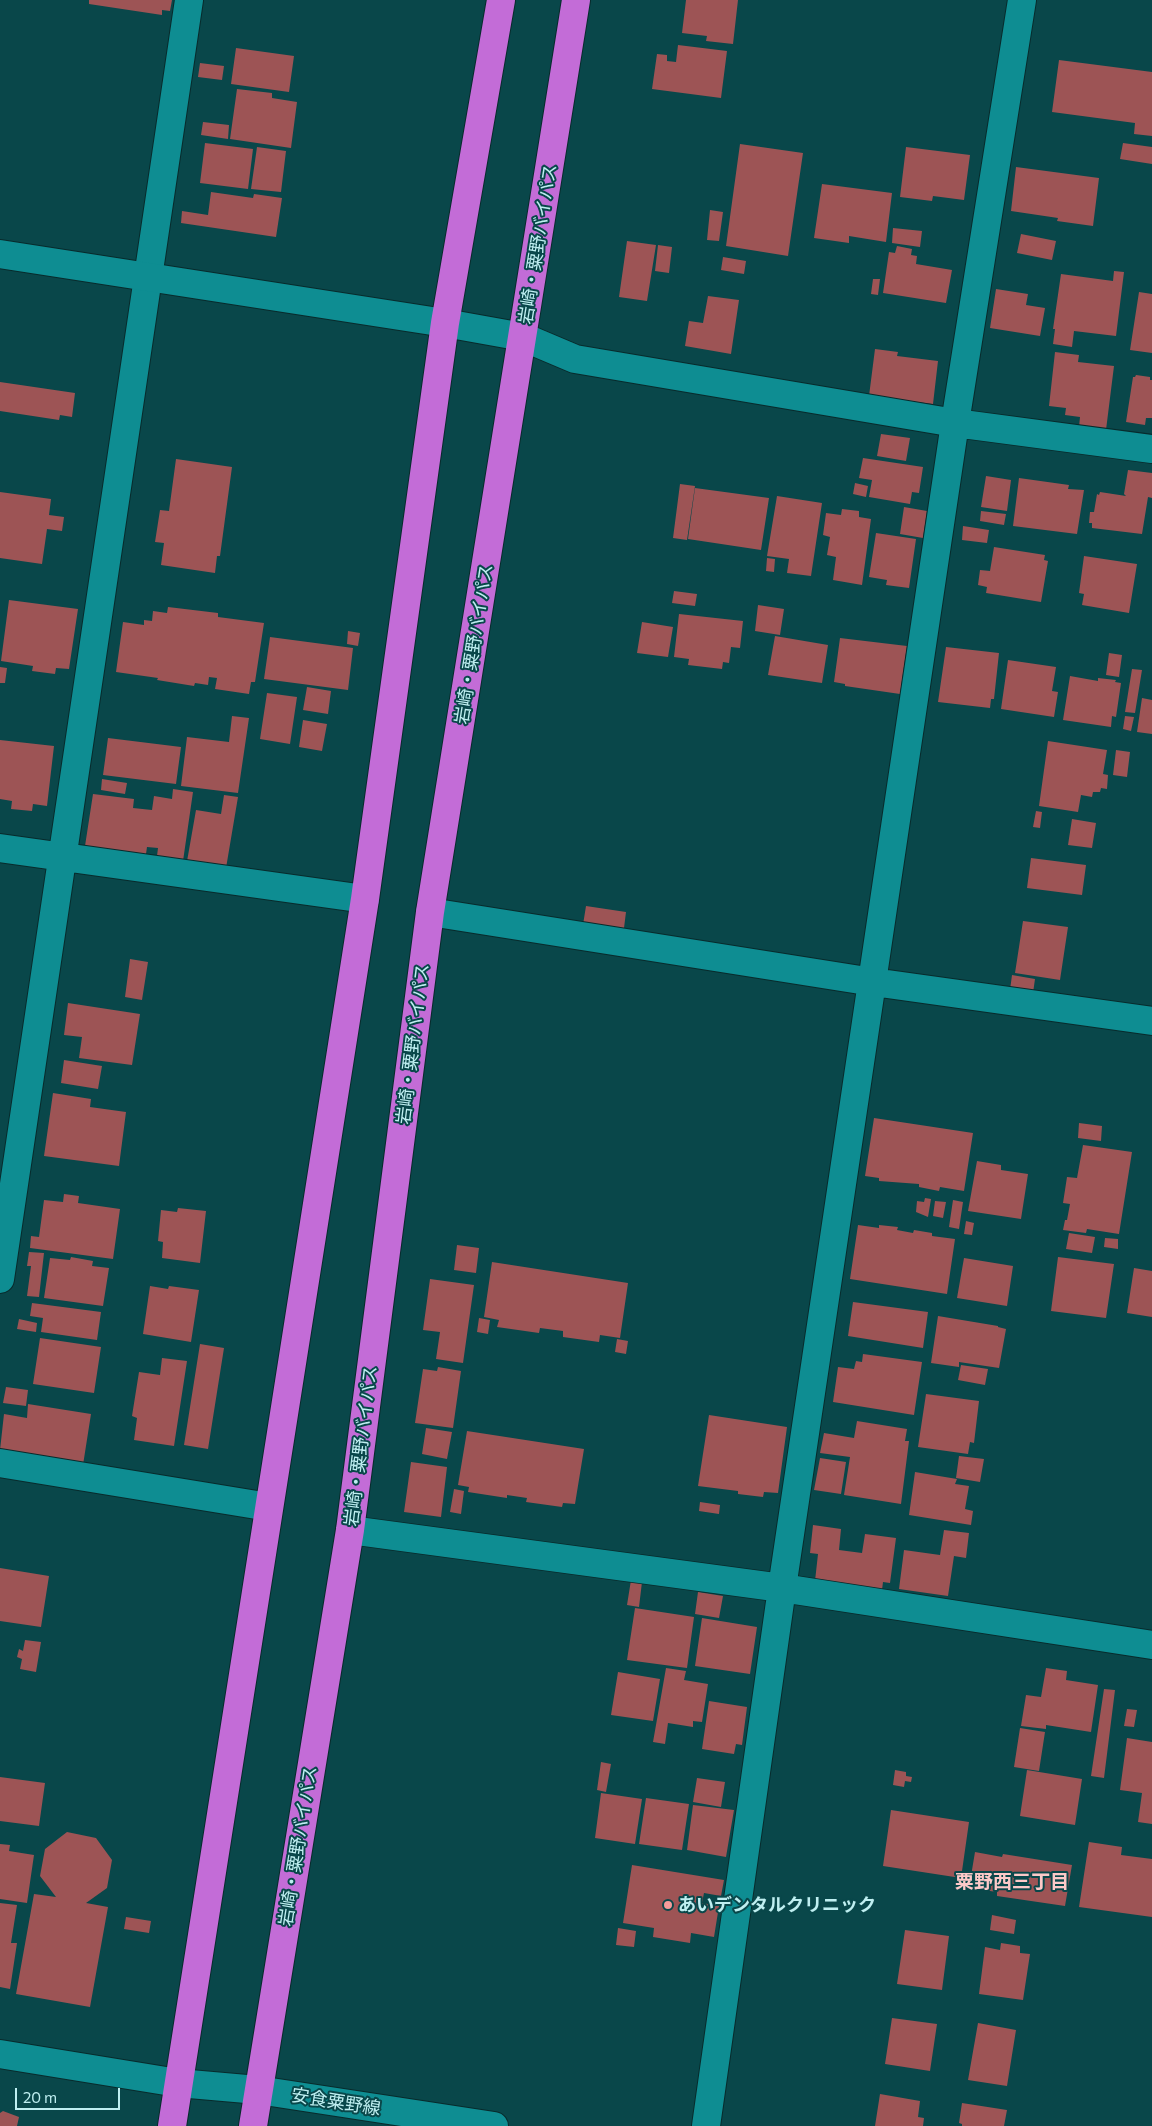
<!DOCTYPE html>
<html>
<head>
<meta charset="utf-8">
<style>
  body { margin:0 }
  #map { position:relative; width:1152px; height:2126px; overflow:hidden; background:#09474a; font-family:Commissioner,sans-serif }
  canvas { display:block }
  .scale { position:absolute; left:15px; top:2088px; width:105px; height:22px; box-sizing:border-box; border:2px solid #bfeff1; border-top:0; padding-left:6px; font-size:15px; line-height:18px; white-space:nowrap; color:#bfeff1; -webkit-text-stroke:4px #09474a; paint-order:stroke }
</style>
</head>
<body>
<div id="map">
<canvas width="1152" height="2126"></canvas>
<div class="scale">20 m</div>
</div>
<script>
const ctx = document.querySelector('canvas').getContext('2d');
ctx.lineJoin = 'round';
function paint(path, color) { ctx.fillStyle = color; ctx.fill(path, 'evenodd'); }
const toPath = rows => new Path2D(rows.map(r => 'M' + r).join(''));
function strokePath(path, color, width, dash) { ctx.strokeStyle = color; ctx.lineWidth = width; ctx.lineCap = dash ? 'butt' : 'round'; ctx.setLineDash(dash || []); ctx.stroke(path); }
function drawText(font, color, halo, rows, align = 'center') {
  ctx.font = font + ' Commissioner,"Noto Sans JP",sans-serif'; ctx.lineWidth = 4; ctx.setLineDash([]); ctx.textBaseline = 'middle'; ctx.strokeStyle = halo; ctx.fillStyle = color; for (const [text, x, y, turn = 0] of rows) {
    ctx.save(); ctx.translate(x, y); ctx.rotate((+turn || 0) * Math.PI / 180); ctx.textAlign = isNaN(turn) ? turn : align; if (halo) ctx.strokeText(text, 0, 0); ctx.fillText(text, 0, 0); ctx.restore();
  }
}
const building = toPath([
  [89,0,172,0,170,11,162,10,162,15,89,4],
  [686,0,738,0,733,44,706,41,707,36,682,33],
  [678,45,727,51,721,98,652,89,657,54,667,55,667,61,676,62],
  [236,48,294,56,289,92,231,84],
  [1059,60,1152,72,1152,136,1134,134,1135,123,1052,112],
  [200,63,224,66,222,80,198,77],
  [237,89,272,93,272,98,297,102,291,148,230,139],
  [203,122,229,125,228,139,201,135],
  [205,143,253,149,248,189,200,183],
  [1123,143,1152,147,1152,164,1120,159],
  [740,144,803,153,788,256,726,246],
  [257,147,286,151,281,192,251,189],
  [906,147,970,155,964,200,933,196,932,201,900,197],
  [1016,167,1099,178,1093,226,1057,221,1058,218,1011,211],
  [822,184,892,193,886,242,849,236,849,243,814,238],
  [211,192,253,198,254,194,282,198,276,237,181,223,182,211,208,215],
  [710,210,723,212,719,241,707,240],
  [893,228,922,231,920,247,892,243],
  [1021,234,1056,241,1052,260,1017,253],
  [627,241,656,245,647,301,619,297],
  [658,245,672,247,669,273,655,271],
  [897,246,912,249,911,255,917,256,916,264,952,270,946,303,883,293,889,252,895,253],
  [723,257,746,261,744,274,721,270],
  [1114,271,1124,272,1116,336,1074,331,1072,347,1053,344,1055,329,1053,329,1061,274,1113,281],
  [873,279,880,279,878,295,871,294],
  [996,289,1028,294,1026,305,1045,308,1040,336,990,328],
  [1139,292,1152,294,1152,353,1130,350],
  [708,296,739,300,731,354,685,346,689,321,703,323],
  [875,349,898,352,897,356,938,361,933,404,869,396],
  [1055,352,1079,355,1078,362,1114,366,1106,430,1079,427,1080,417,1065,415,1066,408,1049,406],
  [1136,375,1150,377,1150,380,1152,380,1152,418,1146,418,1145,425,1126,422,1133,377,1135,377],
  [0,382,75,393,72,417,60,415,59,420,0,411],
  [881,434,910,438,906,461,877,456],
  [863,458,923,467,919,493,912,492,910,504,869,497,872,480,859,478],
  [176,459,232,467,220,556,217,556,215,573,161,565,164,543,155,542,160,510,169,511],
  [1128,470,1152,473,1152,498,1148,497,1142,534,1092,528,1092,523,1089,523,1090,512,1094,512,1097,494,1099,495,1100,492,1126,496,1124,494],
  [986,476,1011,480,1007,511,981,507],
  [1019,478,1069,485,1068,489,1084,490,1077,534,1013,526],
  [855,483,868,486,866,497,853,494],
  [680,484,695,486,687,540,673,538],
  [695,488,769,498,761,550,688,539],
  [0,492,51,499,49,515,64,517,62,531,47,529,42,564,0,558],
  [777,496,822,503,811,576,787,573,789,559,767,556],
  [904,507,927,511,923,538,900,534],
  [842,509,859,511,859,517,871,519,862,585,833,580,836,557,827,555,830,537,823,535,826,513,841,515],
  [981,511,1006,514,1004,525,980,521],
  [963,526,989,530,987,543,962,540],
  [876,533,916,539,909,588,886,585,887,580,869,577],
  [994,547,1045,555,1044,560,1048,561,1041,602,986,593,987,587,978,585,980,570,990,571],
  [1084,556,1137,564,1129,613,1082,605,1084,594,1079,593],
  [767,558,775,559,774,572,766,571],
  [674,591,697,594,695,606,672,603],
  [9,600,78,609,69,669,56,668,55,674,32,671,33,666,1,661],
  [758,605,784,609,780,635,755,631],
  [168,607,218,613,218,617,264,623,255,682,251,682,249,694,215,689,217,678,209,677,208,685,195,683,194,686,157,680,158,678,116,672,123,622,144,625,144,620,152,621,153,611,167,613],
  [679,614,743,621,740,648,731,647,729,663,723,662,722,669,688,665,689,659,674,657],
  [642,622,673,627,668,657,637,653],
  [348,631,360,633,358,646,347,644],
  [775,636,828,645,822,683,768,675],
  [270,637,353,648,348,690,264,679],
  [840,638,907,646,900,694,845,686,845,684,834,682],
  [946,647,999,653,994,699,991,699,990,708,938,702],
  [1109,653,1122,655,1119,677,1106,675],
  [1008,660,1056,667,1052,691,1058,692,1054,717,1001,709],
  [0,667,7,668,5,683,0,683],
  [1132,669,1142,670,1135,713,1125,712],
  [1070,676,1098,681,1098,678,1116,680,1115,682,1121,683,1116,717,1112,716,1111,727,1063,720],
  [307,687,331,691,328,714,303,710],
  [267,693,297,697,290,744,260,739],
  [1142,698,1152,700,1152,734,1137,732],
  [232,716,249,718,238,793,181,786,187,737,229,742],
  [1125,716,1134,717,1131,731,1123,729],
  [303,720,327,724,322,751,299,747],
  [108,738,181,747,176,784,103,775],
  [0,740,54,746,47,806,33,804,32,811,11,809,12,801,0,799],
  [1048,741,1107,750,1103,774,1108,775,1107,789,1101,788,1100,792,1093,792,1092,797,1081,795,1078,812,1039,806],
  [1116,750,1130,752,1127,777,1113,775],
  [102,779,127,783,125,794,101,790],
  [173,789,193,792,182,868,156,864,158,848,147,847,145,861,85,846,93,794,134,799,133,808,152,810,154,796,172,799],
  [224,795,238,797,225,874,186,867,196,810,221,814],
  [1036,811,1042,812,1040,828,1033,827],
  [1072,819,1096,823,1092,848,1068,845],
  [1031,858,1086,865,1082,895,1027,888],
  [586,906,626,912,623,936,582,931],
  [1023,921,1068,927,1060,980,1015,973],
  [130,959,148,962,142,1000,125,997],
  [1012,975,1035,979,1033,993,1010,990],
  [68,1003,140,1014,132,1065,79,1058,82,1037,64,1035],
  [64,1060,102,1066,98,1089,61,1083],
  [53,1093,91,1099,90,1107,126,1112,119,1166,44,1156],
  [874,1118,973,1133,964,1191,940,1187,939,1191,919,1187,919,1184,879,1181,879,1178,865,1176],
  [1079,1123,1102,1126,1101,1141,1078,1138],
  [1083,1145,1132,1152,1119,1234,1087,1229,1086,1233,1063,1230,1065,1220,1067,1220,1070,1204,1063,1203,1067,1177,1077,1178],
  [977,1161,1001,1165,1001,1170,1028,1174,1021,1219,968,1211],
  [64,1194,79,1196,78,1203,120,1209,113,1259,30,1248,31,1236,39,1237,44,1200,63,1202],
  [925,1198,931,1199,928,1217,916,1212,917,1201,924,1202],
  [953,1200,963,1202,959,1229,949,1227],
  [935,1201,946,1202,943,1218,933,1216],
  [178,1208,206,1211,200,1263,162,1258,163,1242,158,1241,161,1210,177,1212],
  [966,1221,974,1223,972,1235,964,1234],
  [858,1225,879,1228,879,1225,898,1227,897,1230,913,1233,914,1230,932,1233,932,1236,955,1239,947,1294,850,1279],
  [1069,1233,1095,1237,1092,1253,1066,1249],
  [1105,1238,1118,1239,1118,1249,1104,1247],
  [457,1245,479,1248,476,1273,454,1270],
  [29,1252,44,1253,39,1297,27,1296,31,1266,27,1266],
  [71,1257,93,1261,92,1266,109,1268,103,1306,44,1298,50,1258,70,1260],
  [1058,1257,1114,1264,1106,1318,1051,1311],
  [964,1258,1013,1266,1007,1306,957,1298],
  [492,1262,628,1283,620,1338,600,1335,599,1342,563,1337,563,1331,540,1328,539,1333,497,1327,499,1320,484,1317],
  [1134,1268,1152,1271,1152,1317,1127,1313],
  [430,1279,474,1285,463,1363,436,1359,440,1332,423,1330],
  [150,1286,168,1289,169,1286,199,1290,191,1342,143,1334],
  [853,1302,928,1312,923,1348,848,1336],
  [32,1303,101,1312,97,1340,41,1332,43,1318,30,1316],
  [938,1316,998,1326,998,1327,1006,1329,999,1368,959,1362,959,1367,931,1363],
  [479,1318,490,1320,488,1334,477,1332],
  [19,1319,37,1323,36,1332,17,1329],
  [40,1338,101,1347,94,1393,33,1384],
  [617,1339,628,1341,626,1354,615,1352],
  [200,1344,224,1348,208,1449,184,1445],
  [863,1354,922,1362,914,1415,833,1402,838,1367,854,1369,856,1361,862,1362],
  [162,1358,187,1361,174,1446,134,1440,137,1418,132,1416,139,1372,160,1375],
  [961,1365,988,1369,985,1385,958,1380],
  [438,1367,461,1371,453,1428,415,1423,423,1369,437,1371],
  [6,1387,28,1390,26,1406,3,1403],
  [926,1394,979,1401,974,1443,970,1442,968,1454,918,1447],
  [28,1404,91,1414,83,1465,0,1450,4,1414,27,1418],
  [709,1415,787,1427,778,1493,764,1492,763,1497,738,1494,738,1491,698,1486],
  [857,1421,907,1429,905,1441,909,1441,901,1504,844,1495,850,1457,820,1453,824,1433,854,1438],
  [426,1428,452,1432,447,1459,422,1454],
  [467,1431,584,1449,575,1504,563,1503,562,1507,526,1502,527,1498,507,1495,507,1498,468,1492,469,1487,458,1485],
  [959,1456,984,1459,980,1482,956,1478],
  [820,1458,846,1462,841,1494,814,1490],
  [411,1462,447,1467,441,1517,404,1512],
  [915,1472,957,1479,955,1484,969,1486,965,1509,973,1511,971,1525,909,1515],
  [454,1489,464,1491,461,1514,450,1512],
  [700,1502,720,1505,719,1514,699,1511],
  [813,1525,841,1529,839,1550,862,1553,865,1534,896,1538,890,1583,883,1582,882,1590,815,1581,818,1554,810,1553],
  [944,1530,969,1533,966,1558,954,1556,948,1596,899,1589,904,1550,940,1555],
  [0,1568,49,1576,41,1627,0,1621],
  [631,1580,642,1582,639,1607,627,1605],
  [698,1592,723,1596,719,1618,695,1614],
  [635,1608,694,1617,687,1668,627,1660],
  [702,1618,757,1627,750,1674,695,1666],
  [25,1640,41,1642,36,1672,20,1669,22,1659,17,1657,19,1649,23,1651],
  [666,1668,686,1671,684,1680,708,1684,702,1722,693,1721,693,1727,668,1723,665,1744,653,1742],
  [1046,1668,1067,1671,1066,1680,1098,1685,1091,1732,1046,1725,1046,1729,1021,1726,1026,1695,1041,1697],
  [618,1672,660,1679,653,1721,611,1715],
  [1104,1689,1115,1690,1104,1778,1091,1776],
  [709,1701,747,1707,742,1745,736,1744,734,1754,702,1749],
  [1127,1709,1137,1710,1134,1727,1124,1726],
  [1020,1728,1045,1732,1039,1771,1014,1767],
  [1127,1738,1152,1742,1152,1824,1138,1822,1142,1793,1120,1790],
  [601,1762,611,1764,606,1792,597,1790],
  [895,1770,906,1772,906,1776,912,1777,911,1782,905,1781,904,1787,893,1785],
  [1027,1770,1082,1779,1075,1825,1020,1816],
  [0,1777,45,1783,39,1826,0,1821],
  [697,1778,725,1782,721,1807,693,1802],
  [601,1793,642,1799,635,1844,595,1838],
  [646,1798,689,1804,682,1850,639,1844],
  [693,1805,734,1810,726,1857,687,1850],
  [891,1810,969,1822,961,1878,883,1866],
  [67,1832,96,1838,112,1860,107,1888,86,1903,108,1907,90,2007,16,1994,34,1894,56,1897,40,1876,45,1849],
  [1089,1842,1122,1847,1121,1855,1152,1859,1152,1917,1079,1907],
  [0,1844,10,1845,9,1851,34,1855,27,1903,0,1899],
  [975,1852,1002,1857,1003,1854,1072,1865,1065,1906,997,1896,997,1892,969,1888],
  [632,1865,724,1880,721,1896,704,1893,702,1903,719,1906,714,1937,691,1933,690,1943,653,1937,654,1928,623,1923],
  [0,1903,17,1905,11,1943,17,1943,10,1989,0,1987],
  [992,1915,1016,1920,1014,1934,990,1930],
  [126,1917,151,1921,149,1933,124,1929],
  [618,1928,636,1931,634,1947,616,1945],
  [905,1930,949,1936,942,1990,897,1984],
  [1001,1943,1020,1946,1020,1953,1030,1954,1023,2000,979,1994,985,1947,1000,1950],
  [892,2018,937,2024,930,2071,885,2064],
  [978,2023,1016,2030,1007,2086,968,2080],
  [880,2094,920,2101,918,2117,924,2118,923,2126,875,2126],
  [962,2103,1007,2110,1004,2126,962,2126,962,2124,959,2123],
  [3,2111,19,2117,17,2126,0,2126,0,2113]
]);
const street = toPath([
  [523,337,575,359,955,423,1152,449],
  [0,848,365,899],
  [430,912,873,982,1152,1021],
  [0,1279,189,0],
  [0,1463,269,1507],
  [350,1530,782,1588,1152,1645],
  [706,2126,782,1588,955,423,1022,0]
]);
const secondary = toPath([
  [0,254,445,323,523,337],
  [0,2054,178,2083,258,2090,494,2126]
]);
const highway = toPath([
  [172,2126,365,899,445,323,501,0],
  [253,2126,350,1530,430,912,576,0]
]);
const markers = [
  [668,1905,5,"#f59b9b"]
];
const streetNames = [
  ["岩崎・粟野バイパス",538,244,-81],
  ["岩崎・粟野バイパス",474,644,-81],
  ["岩崎・粟野バイパス",413,1044,-83],
  ["岩崎・粟野バイパス",361,1446,-83],
  ["岩崎・粟野バイパス",298,1846,-81],
  ["安食粟野線",336,2102,9]
];
const poiNames = [
  ["あいデンタルクリニック",678,1905]
];
const neighbourhoodNames = [
  ["粟野西三丁目",1012,1882]
];
paint(building, '#9d5455');
strokePath(street, '#082b2c', 30);
strokePath(secondary, '#082b2c', 30);
strokePath(highway, '#082b2c', 30);
strokePath(street, '#0e8d92', 28);
strokePath(secondary, '#0e8d92', 28);
strokePath(highway, '#c36cd7', 28);
for (const [x, y, r, color] of markers) { const dot = new Path2D(); dot.arc(x, y, r, 0, 2 * Math.PI); ctx.fillStyle = color; ctx.fill(dot); strokePath(dot, '#09474a', 2); }
drawText('18px', '#bfeff1', '#09474a', streetNames);
drawText('bold 18px', '#bfeff1', '#09474a', poiNames, 'left');
drawText('bold 19px', '#fdc9c8', '#09474a', neighbourhoodNames);
</script>
</body>
</html>
